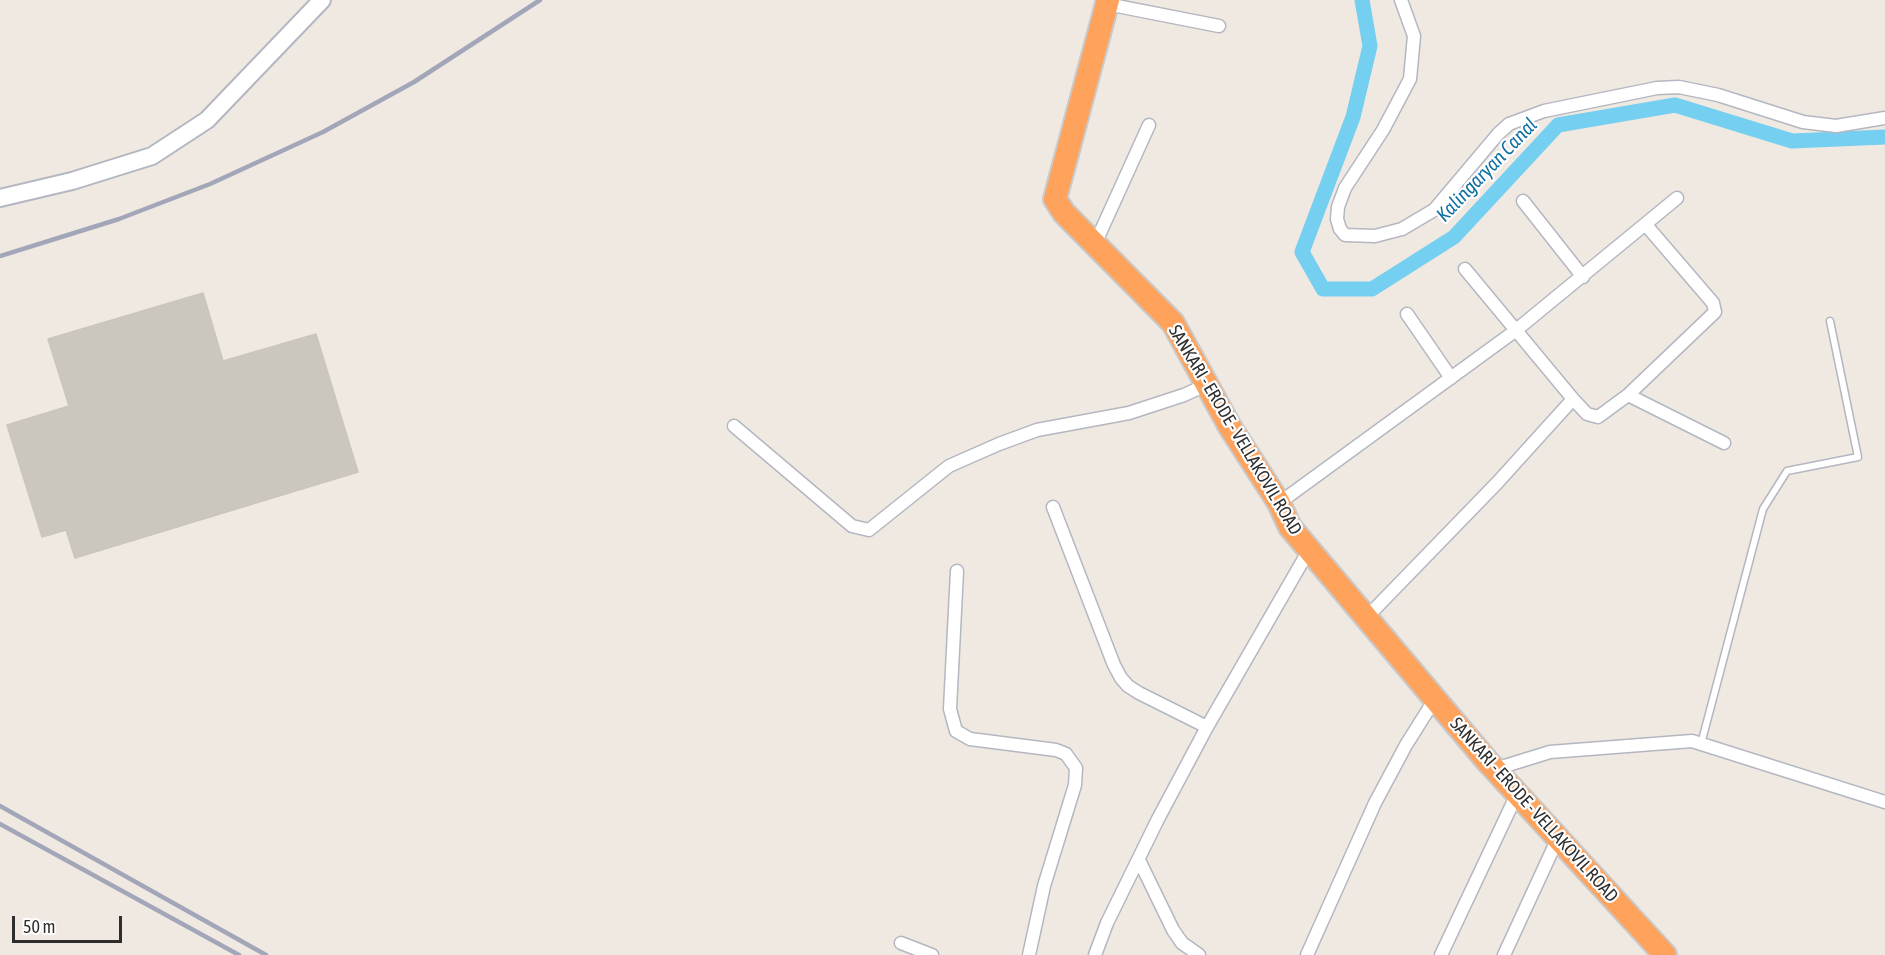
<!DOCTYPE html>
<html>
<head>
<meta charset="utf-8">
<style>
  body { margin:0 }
  #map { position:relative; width:1885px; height:955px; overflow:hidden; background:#efe9e1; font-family:"Asap Condensed",sans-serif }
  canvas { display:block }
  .scale { position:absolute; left:12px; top:916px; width:110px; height:27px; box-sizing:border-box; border:3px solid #2e2e2e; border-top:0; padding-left:8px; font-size:18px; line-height:21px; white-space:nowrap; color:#2e2e2e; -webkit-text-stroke:4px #fff; paint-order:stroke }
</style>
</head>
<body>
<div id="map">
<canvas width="1885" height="955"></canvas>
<div class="scale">50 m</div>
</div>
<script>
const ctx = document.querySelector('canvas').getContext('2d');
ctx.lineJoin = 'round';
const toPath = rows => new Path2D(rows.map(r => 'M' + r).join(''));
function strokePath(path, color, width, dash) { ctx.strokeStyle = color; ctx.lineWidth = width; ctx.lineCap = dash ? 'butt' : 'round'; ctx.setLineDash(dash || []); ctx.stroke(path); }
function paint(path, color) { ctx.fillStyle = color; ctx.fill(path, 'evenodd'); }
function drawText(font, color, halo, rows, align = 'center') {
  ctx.font = font + ' "Asap Condensed",sans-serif'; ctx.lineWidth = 4.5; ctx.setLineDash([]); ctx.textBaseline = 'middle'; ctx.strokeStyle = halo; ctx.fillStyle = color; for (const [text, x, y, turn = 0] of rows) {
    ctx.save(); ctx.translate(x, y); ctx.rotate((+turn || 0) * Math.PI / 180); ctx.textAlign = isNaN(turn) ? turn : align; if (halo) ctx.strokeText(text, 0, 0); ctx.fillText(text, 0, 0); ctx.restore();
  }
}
const canal = toPath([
  [1362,0,1370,46,1353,117,1302,252,1323,289,1372,289,1454,237,1558,125,1675,105,1792,141,1885,137]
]);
const building = toPath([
  [203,293,223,361,316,334,358,472,75,558,66,530,42,537,7,425,69,406,48,339,203,293]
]);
const lane = toPath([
  [1701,744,1763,509,1787,471,1858,457,1830,321]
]);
const street = toPath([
  [1401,0,1414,36,1410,79,1383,130,1345,188,1338,207,1337,219,1340,229,1345,235,1375,236,1402,229,1434,210,1498,134,1509,124,1544,111,1657,88,1679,87,1718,95,1803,122,1836,126,1885,118],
  [1107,4,1219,26],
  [1523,201,1583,277],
  [1095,244,1149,125],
  [1465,269,1573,399,1587,414,1598,417,1628,395,1715,312,1713,303,1646,225],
  [1407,314,1451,378],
  [1628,395,1724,443],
  [734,426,852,526,869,530,949,466,999,444,1037,430,1129,413,1184,395,1208,384],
  [1279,503,1515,331,1677,198],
  [1053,507,1114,665,1121,678,1128,686,1139,693,1207,727],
  [957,571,950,709,956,731,970,739,1056,750,1066,754,1076,768,1075,785,1044,886,1029,955],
  [1366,618,1497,483,1573,399],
  [1495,769,1550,752,1692,741,1885,802],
  [1139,860,1173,930,1182,943,1199,955],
  [901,943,932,955],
  [1095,955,1107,923,1158,819,1207,727,1309,550],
  [1307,955,1375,803,1406,745,1435,699],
  [1441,955,1517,794],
  [1504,955,1558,838]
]);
const secondary = toPath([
  [0,198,72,181,152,156,207,120,322,0]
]);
const highway = toPath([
  [1108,0,1055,199,1064,213,1173,323,1230,427,1279,503,1290,527,1488,762,1665,955]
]);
const rail = toPath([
  [0,256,119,219,210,184,323,132,414,82,540,0],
  [0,806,266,955],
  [0,824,239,955]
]);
const streetNames = [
  ["SANKARI - ERODE - VELLAKOVIL ROAD",1235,430,59],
  ["SANKARI - ERODE - VELLAKOVIL ROAD",1534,810,48]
];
const waterNames = [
  ["Kalingaryan Canal",1487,170,-46]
];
strokePath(canal, '#75cff0', 15);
paint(building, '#cbc7bf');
strokePath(building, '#cbc5ba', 1.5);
strokePath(lane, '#b4b7c1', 9);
strokePath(street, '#b4b7c1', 15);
strokePath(secondary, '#b4b7c1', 20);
strokePath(highway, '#c9c9c9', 26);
strokePath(lane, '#fff', 6);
strokePath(street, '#fff', 12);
strokePath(secondary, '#fff', 16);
strokePath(highway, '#ffa35c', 22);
strokePath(rail, '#a3a6b8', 4.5);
drawText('18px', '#2e2e2e', '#fff', streetNames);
drawText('italic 20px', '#0d6fa3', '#fff', waterNames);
</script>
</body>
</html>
